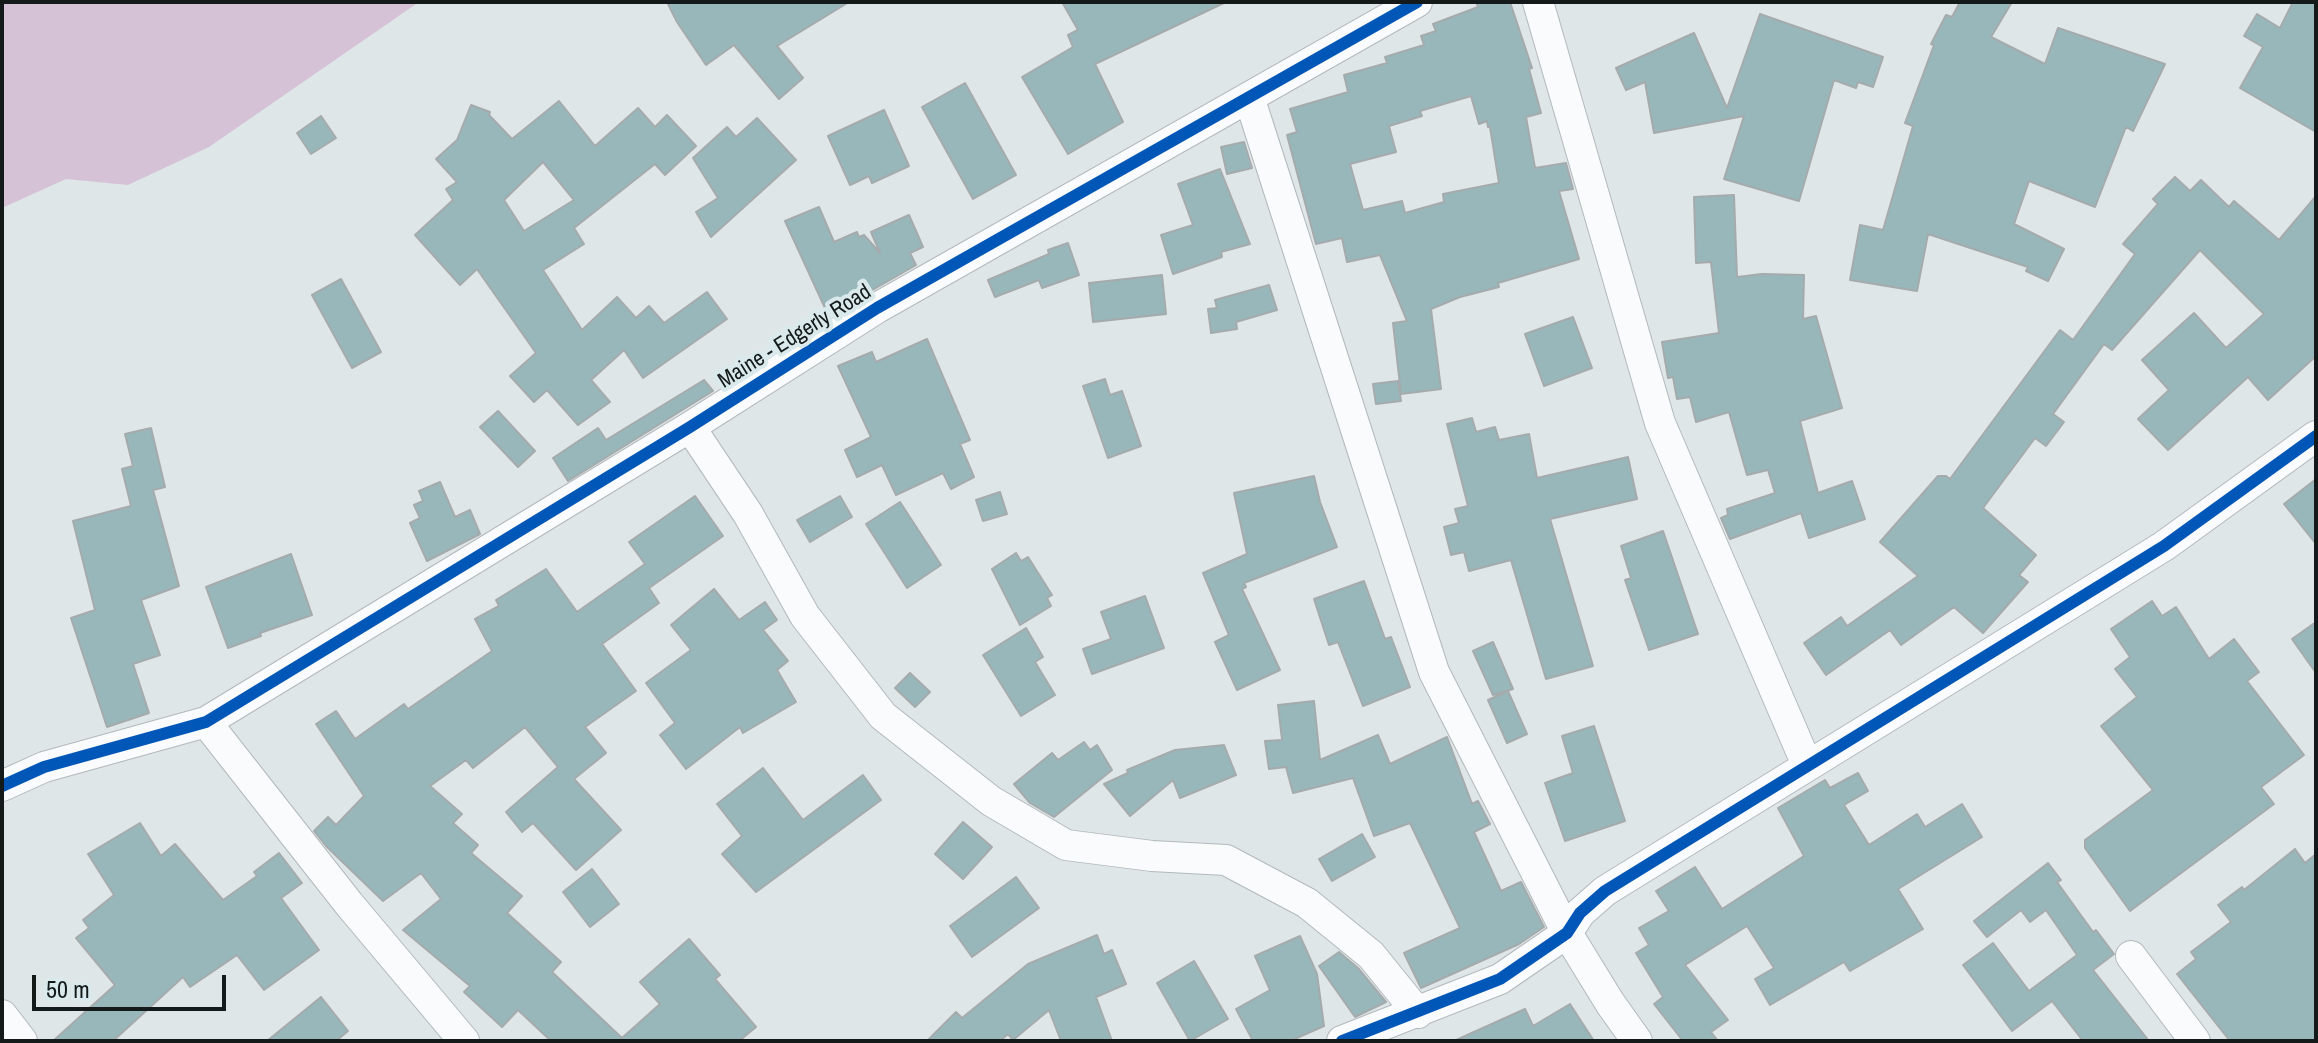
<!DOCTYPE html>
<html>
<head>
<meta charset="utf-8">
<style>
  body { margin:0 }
  #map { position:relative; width:2318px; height:1043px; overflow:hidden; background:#dee6e8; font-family:"Archivo Narrow",sans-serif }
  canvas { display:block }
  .frame { position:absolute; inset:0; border:4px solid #14191a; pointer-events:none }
  .scale { position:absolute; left:32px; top:975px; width:194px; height:36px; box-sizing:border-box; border:4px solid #14191a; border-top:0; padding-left:10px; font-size:24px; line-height:28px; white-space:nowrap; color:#14191a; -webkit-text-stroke:6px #daeaec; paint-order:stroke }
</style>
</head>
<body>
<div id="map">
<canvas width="2318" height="1043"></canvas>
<div class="frame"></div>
<div class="scale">50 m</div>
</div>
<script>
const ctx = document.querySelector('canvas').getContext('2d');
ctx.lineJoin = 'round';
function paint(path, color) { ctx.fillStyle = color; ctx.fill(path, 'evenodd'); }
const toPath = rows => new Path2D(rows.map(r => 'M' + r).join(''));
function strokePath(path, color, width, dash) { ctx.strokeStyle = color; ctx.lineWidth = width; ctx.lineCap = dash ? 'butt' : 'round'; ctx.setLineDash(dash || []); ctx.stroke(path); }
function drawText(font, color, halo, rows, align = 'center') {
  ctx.font = font + ' "Archivo Narrow",sans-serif'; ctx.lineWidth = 8; ctx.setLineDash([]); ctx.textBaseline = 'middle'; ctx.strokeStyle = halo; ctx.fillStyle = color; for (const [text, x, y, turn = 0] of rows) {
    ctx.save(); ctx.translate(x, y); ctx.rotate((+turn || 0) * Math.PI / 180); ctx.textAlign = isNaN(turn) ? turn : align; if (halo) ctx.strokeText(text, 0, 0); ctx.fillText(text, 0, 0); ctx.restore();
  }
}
const green = toPath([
  [2,2,419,2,209,147,128,185,66,179,2,208]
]);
const building = toPath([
  [667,2,849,2,777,46,803,78,779,99,734,45,706,65,677,22,667,2],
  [1062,2,1226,2,1095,64,1123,122,1068,154,1022,77,1073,47,1068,35,1078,30,1062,2],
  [1476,2,1510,2,1532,68,1529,69,1541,113,1526,117,1535,168,1566,163,1573,189,1559,191,1579,259,1498,283,1499,287,1460,297,1431,309,1441,389,1401,394,1393,323,1407,321,1380,255,1347,262,1342,238,1316,244,1287,135,1297,132,1290,109,1348,92,1344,75,1387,63,1385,57,1424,45,1421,36,1436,31,1433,24,1478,7,1476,2],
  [1471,96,1479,124,1487,121,1488,127,1490,127,1499,183,1443,194,1444,202,1405,213,1402,201,1363,210,1350,164,1396,152,1389,126,1422,116,1420,111,1471,96],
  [1960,2,2012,2,1991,37,2045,64,2058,28,2165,64,2133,131,2126,127,2095,207,2029,181,2014,224,2064,249,2048,281,2026,271,2028,267,1928,234,1917,291,1850,280,1860,225,1883,230,1913,126,1905,123,1934,45,1931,44,1946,15,1952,17,1960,2],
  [2293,2,2316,2,2316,132,2240,88,2263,47,2244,36,2257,14,2280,28,2293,2],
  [1760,14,1883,57,1873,87,1858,82,1856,88,1834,80,1799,201,1724,179,1744,116,1654,133,1645,82,1626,90,1616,68,1694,33,1727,108,1760,14],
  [965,83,1016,175,973,199,922,107,965,83],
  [559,101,595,146,638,108,655,127,667,115,696,146,665,175,655,164,574,228,584,244,543,270,582,330,617,297,636,318,649,306,664,323,707,292,727,319,643,378,624,350,591,380,610,402,578,425,547,390,534,402,510,376,536,353,477,269,460,285,415,235,453,200,446,189,457,182,436,159,457,140,471,105,490,112,489,115,512,139,559,101],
  [543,162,574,200,524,231,504,200,543,162],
  [884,110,909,166,872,183,869,176,850,185,828,136,884,110],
  [321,116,336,138,311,154,297,133,321,116],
  [757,118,796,160,711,237,696,212,718,198,693,158,727,127,736,137,757,118],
  [1244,142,1252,168,1227,174,1221,147,1244,142],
  [1220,169,1250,244,1221,252,1222,257,1173,274,1161,235,1193,225,1178,184,1220,169],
  [2175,177,2190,191,2201,180,2229,207,2234,201,2279,240,2316,196,2316,356,2268,400,2248,377,2168,450,2138,419,2169,390,2142,360,2194,313,2226,348,2264,314,2200,250,2112,350,2104,344,2053,414,2064,422,2046,446,2035,438,1983,508,2036,555,2019,575,2028,582,1983,633,1954,607,1901,645,1890,630,1826,675,1804,643,1841,617,1847,626,1918,576,1880,542,1938,476,1946,476,1950,479,2060,330,2073,340,2135,254,2123,244,2158,204,2153,199,2175,177],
  [1734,195,1737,277,1762,274,1804,275,1803,319,1816,316,1842,408,1800,421,1818,493,1852,481,1865,519,1809,538,1801,513,1730,539,1721,518,1728,515,1727,509,1775,493,1768,470,1747,475,1729,412,1696,422,1690,397,1677,399,1673,377,1668,378,1662,342,1719,333,1711,262,1696,263,1694,197,1734,195],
  [819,207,834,242,857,232,859,237,864,235,880,253,871,232,909,215,923,247,910,253,916,265,862,296,860,292,825,308,785,221,819,207],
  [1068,243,1079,275,1042,288,1039,280,995,297,988,280,1049,254,1048,250,1068,243],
  [1162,275,1166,314,1093,322,1089,283,1162,275],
  [341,279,381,352,352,368,312,295,341,279],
  [1269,285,1277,310,1236,322,1237,329,1211,333,1208,309,1217,308,1215,300,1269,285],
  [1573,317,1592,368,1544,386,1525,334,1573,317],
  [927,339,970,440,960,444,974,477,951,489,943,473,896,495,882,465,857,477,845,450,871,437,838,366,872,352,876,362,927,339],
  [1105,379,1110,395,1122,391,1141,446,1108,458,1083,386,1105,379],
  [704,380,713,391,568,481,553,458,598,428,606,440,704,380],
  [1398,381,1401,401,1376,404,1373,384,1398,381],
  [498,411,535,451,518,467,480,427,498,411],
  [1472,418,1476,432,1495,427,1499,440,1529,434,1537,478,1628,457,1637,499,1550,519,1593,666,1546,679,1511,560,1469,571,1464,552,1451,555,1444,527,1459,523,1455,509,1468,506,1447,424,1472,418],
  [151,428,165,487,153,490,179,586,141,600,160,655,133,664,149,713,107,727,71,618,95,610,73,521,131,506,122,469,133,466,125,434,151,428],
  [1314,476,1320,502,1337,547,1244,583,1246,587,1242,589,1280,670,1237,690,1215,642,1229,635,1203,573,1247,554,1234,493,1314,476],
  [2316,479,2316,544,2284,504,2316,479],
  [440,482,455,517,470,510,480,534,427,561,410,523,420,518,414,505,423,501,419,491,440,482],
  [1000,492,1007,514,983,521,976,500,1000,492],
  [695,496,723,536,649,588,659,603,602,644,636,691,585,727,606,753,574,779,621,830,576,870,533,823,522,832,506,812,558,767,525,727,473,768,466,760,430,786,462,814,453,823,478,845,471,853,522,896,507,913,561,962,552,972,622,1038,660,1004,640,982,689,939,720,975,715,979,756,1027,739,1041,551,1041,518,1010,502,1027,464,992,470,986,403,930,441,899,421,873,383,901,326,846,314,831,328,817,336,825,364,796,316,724,336,711,355,739,404,704,408,709,492,651,475,619,499,606,496,600,546,569,577,612,645,564,629,542,695,496],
  [840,496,852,517,810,542,797,520,840,496],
  [900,502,941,565,907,588,866,524,900,502],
  [1663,531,1698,634,1649,650,1625,580,1631,578,1621,546,1663,531],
  [1016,553,1021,561,1028,557,1052,595,1047,598,1051,606,1020,625,992,569,1016,553],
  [291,554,312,615,260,633,261,636,228,648,206,587,291,554],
  [1364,581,1385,639,1391,637,1410,687,1363,706,1338,642,1329,645,1314,599,1364,581],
  [714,589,739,620,765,602,777,620,763,630,788,661,777,670,796,702,743,733,740,727,686,769,660,735,675,723,646,683,691,650,671,625,714,589],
  [1145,596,1164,648,1092,674,1083,649,1111,639,1101,612,1145,596],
  [2152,601,2162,616,2176,607,2209,659,2234,639,2259,672,2247,681,2304,755,2261,787,2274,804,2130,911,2085,848,2085,840,2153,790,2101,726,2137,697,2115,669,2130,657,2111,629,2152,601],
  [2316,622,2316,673,2292,639,2316,622],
  [1026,628,1043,657,1035,662,1055,695,1021,716,983,655,1026,628],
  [1493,642,1513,689,1493,695,1473,651,1493,642],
  [910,673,930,692,915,707,895,688,910,673],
  [1508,691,1527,734,1507,743,1488,700,1508,691],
  [1314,701,1320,760,1378,735,1390,764,1447,737,1472,804,1478,801,1490,824,1474,832,1501,891,1521,882,1544,927,1519,944,1421,988,1404,953,1460,928,1410,823,1374,836,1353,778,1293,793,1286,767,1269,769,1265,741,1282,740,1278,705,1314,701],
  [1594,726,1625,821,1565,841,1545,783,1573,773,1562,736,1594,726],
  [1084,742,1090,750,1097,745,1112,770,1054,817,1030,803,1014,784,1052,753,1058,760,1084,742],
  [1224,745,1236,775,1180,798,1173,780,1130,816,1104,784,1128,773,1127,770,1175,750,1224,745],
  [763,768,803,820,863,775,881,800,756,892,722,854,742,836,717,804,763,768],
  [1858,773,1868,791,1844,805,1869,845,1917,814,1925,827,1962,804,1982,837,1898,889,1923,929,1850,971,1844,962,1770,1005,1755,979,1774,968,1747,926,1685,965,1728,1020,1711,1032,1718,1041,1683,1041,1654,1004,1663,997,1636,953,1649,945,1639,928,1669,911,1656,891,1695,867,1722,909,1804,856,1778,808,1825,780,1830,788,1858,773],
  [963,822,992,847,963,879,935,854,963,822],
  [140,823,161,856,175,844,223,900,257,876,254,872,279,853,302,883,281,898,319,950,264,990,237,955,190,987,183,977,113,1041,53,1041,115,985,76,938,89,928,83,920,114,895,88,854,140,823],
  [1362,834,1375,857,1332,881,1319,859,1362,834],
  [2295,849,2305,863,2316,854,2316,1041,2230,1041,2177,974,2196,959,2191,952,2231,922,2218,905,2242,887,2244,890,2295,849],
  [2048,863,2061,880,2057,882,2093,932,2096,930,2114,954,2093,970,2149,1041,2083,1041,2052,1001,2012,1031,1963,965,1993,943,2029,991,2077,955,2046,910,2030,922,2021,910,1987,937,1974,921,2048,863],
  [592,869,619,904,590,927,563,892,592,869],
  [1016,877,1039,908,972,957,950,926,1016,877],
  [1097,935,1104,954,1112,950,1126,984,1096,997,1112,1041,1061,1041,1049,1010,1013,1040,1008,1034,1000,1041,927,1041,956,1012,962,1018,1028,964,1097,935],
  [1300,936,1317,974,1324,1026,1290,1041,1253,1041,1236,1009,1270,990,1255,956,1300,936],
  [1339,952,1358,968,1386,1002,1355,1017,1319,966,1339,952],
  [1194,961,1228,1019,1190,1041,1157,983,1194,961],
  [321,997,348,1031,336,1041,267,1041,321,997],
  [1570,1004,1594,1041,1454,1041,1525,1009,1533,1026,1570,1004]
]);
const street = toPath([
  [1538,2,1660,423,1807,765],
  [1249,97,1434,672,1567,933,1610,1003,1637,1041],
  [690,427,748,514,805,616,883,716,991,801,1066,845,1152,856,1226,860,1307,903,1371,955,1418,1013],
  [206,722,349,904,464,1041],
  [2,786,44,767,206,722,690,427,877,308,1417,2],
  [2131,956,2195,1041],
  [2,1015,22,1041],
  [1342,1041,1500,979,1567,933,1580,913,1605,891,2164,546,2316,436]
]);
const cycleway = toPath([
  [2,786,44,767,206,722,690,427,877,308,1417,2],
  [1342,1041,1500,979,1567,933,1580,913,1605,891,2164,546,2316,436]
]);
const streetNames = [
  ["Maine - Edgerly Road",795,337,-32]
];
paint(green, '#d6c2d7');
paint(building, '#98b7bb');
strokePath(building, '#a5abac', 2);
strokePath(street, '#b3b9ba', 32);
strokePath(street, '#fafbfc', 30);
strokePath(cycleway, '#0057b8', 12);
drawText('22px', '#14191a', '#daeaec', streetNames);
</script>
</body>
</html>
